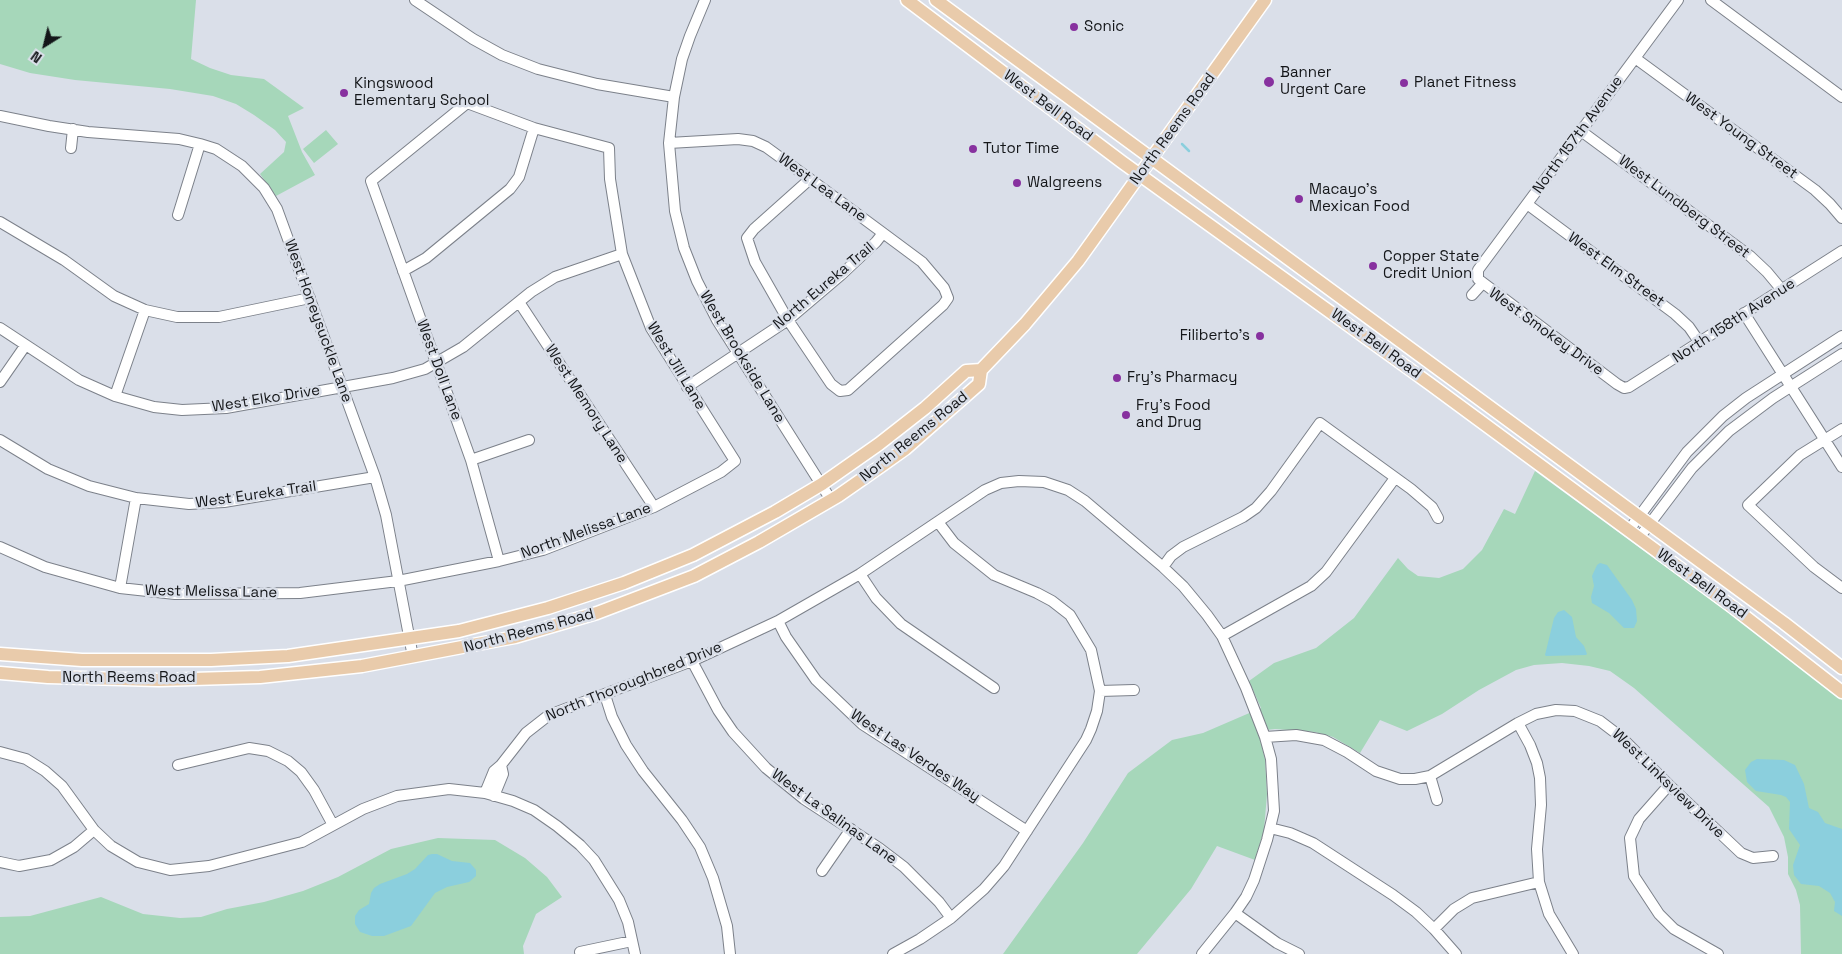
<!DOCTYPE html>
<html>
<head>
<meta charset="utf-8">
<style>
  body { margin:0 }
  #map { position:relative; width:1842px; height:954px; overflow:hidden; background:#dadfe9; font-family:"Space Grotesk",sans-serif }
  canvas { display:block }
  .north { position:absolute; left:20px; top:20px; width:50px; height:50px; -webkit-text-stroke:4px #dadfe9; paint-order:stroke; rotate:216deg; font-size:14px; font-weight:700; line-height:20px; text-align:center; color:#141619 }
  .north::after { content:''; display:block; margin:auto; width:18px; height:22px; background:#141619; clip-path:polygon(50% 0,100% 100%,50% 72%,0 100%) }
</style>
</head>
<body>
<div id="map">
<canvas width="1842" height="954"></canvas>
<div class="north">N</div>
</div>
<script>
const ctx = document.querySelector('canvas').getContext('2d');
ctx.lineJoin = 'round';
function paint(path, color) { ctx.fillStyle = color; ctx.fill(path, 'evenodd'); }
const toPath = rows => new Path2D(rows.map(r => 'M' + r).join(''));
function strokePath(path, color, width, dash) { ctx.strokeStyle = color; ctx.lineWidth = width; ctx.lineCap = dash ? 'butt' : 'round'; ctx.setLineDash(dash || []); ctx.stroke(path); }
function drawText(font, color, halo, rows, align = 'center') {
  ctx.font = font + ' "Space Grotesk",sans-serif'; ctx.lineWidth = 5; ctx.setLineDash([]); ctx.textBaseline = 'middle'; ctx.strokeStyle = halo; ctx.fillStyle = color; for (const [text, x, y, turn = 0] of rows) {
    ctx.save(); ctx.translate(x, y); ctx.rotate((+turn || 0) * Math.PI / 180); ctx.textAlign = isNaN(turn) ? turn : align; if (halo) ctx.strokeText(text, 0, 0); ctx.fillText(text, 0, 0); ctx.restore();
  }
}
const green = toPath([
  [0,0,196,0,191,59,210,68,231,75,264,79,304,108,288,116,302,152,315,175,276,196,260,174,284,152,286,142,275,130,254,115,236,104,213,96,170,89,75,80,30,73,0,64],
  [326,130,338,144,314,163,303,149],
  [1535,471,1790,658,1842,700,1842,954,1801,954,1800,905,1796,890,1788,874,1788,857,1784,837,1769,807,1634,688,1610,671,1589,666,1562,663,1534,665,1516,670,1479,690,1442,714,1407,731,1380,720,1360,753,1333,737,1315,732,1275,729,1258,731,1265,759,1267,794,1264,830,1255,860,1217,846,1191,889,1137,954,1003,954,1083,843,1128,773,1172,740,1203,733,1261,708,1249,681,1274,663,1316,648,1354,618,1398,558,1408,569,1418,576,1439,578,1463,569,1482,550,1504,509,1515,514],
  [438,838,495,840,525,858,547,877,562,897,536,914,523,946,524,954,0,954,0,917,30,916,101,897,143,914,180,918,201,917,227,909,264,902,303,891,338,877,391,849]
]);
const water = toPath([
  [1600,563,1607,565,1632,600,1636,609,1637,621,1634,628,1624,628,1609,613,1592,603,1591,597,1594,586,1592,576,1597,565],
  [1564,610,1572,617,1576,637,1584,646,1587,654,1586,655,1546,656,1545,655,1554,618,1558,612],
  [1757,759,1784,760,1795,765,1804,784,1809,808,1818,812,1825,823,1842,829,1842,916,1834,911,1835,902,1830,893,1819,886,1801,884,1794,875,1793,865,1800,845,1789,829,1790,802,1786,797,1781,795,1756,791,1747,782,1745,770,1751,762],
  [432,854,437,854,452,861,470,863,476,870,476,876,469,882,447,887,435,893,411,926,384,936,372,936,360,932,355,924,355,916,359,910,369,904,371,893,374,888,380,884,407,874,415,869,428,855]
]);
const stream = toPath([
  [1182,144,1189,151]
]);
const minor = toPath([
  [415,0,473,39,502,55,538,69,597,84,674,97],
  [705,0,690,36,682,59,674,97,669,143,675,211,684,248,697,281,717,320,831,500],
  [1678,0,1478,270,1478,279,1617,384,1624,388,1629,387,1842,251],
  [1711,0,1842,97],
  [1635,58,1815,190,1830,204,1842,218],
  [0,116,49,126,88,132,179,139,200,144,216,149,242,166,264,188,277,209,375,477,386,515,413,657],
  [1581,131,1750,256,1767,272,1782,290],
  [669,143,738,139,753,141,766,147,810,179,883,233,922,262,944,288,948,298,943,305,848,390,840,391,831,384,788,320,755,262,747,238,754,229,810,179],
  [71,148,73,129],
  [1527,204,1675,314,1689,327,1700,343],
  [178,215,200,144],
  [0,222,64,260,114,296,145,310,177,317,219,317,310,298],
  [403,271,426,258,510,189,519,177,534,128],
  [1472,295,1482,284],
  [519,302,654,507],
  [1744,313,1842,467],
  [0,328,79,380,115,396,154,407,182,410,226,408,393,378,425,369,463,347,531,292,555,277,622,254],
  [0,382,25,346],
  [687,387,788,320,841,275,876,242,883,233],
  [115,396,145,310],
  [1842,429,1800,455,1748,505,1814,567,1842,588],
  [0,440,48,469,89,486,136,498,189,504,224,502,375,477],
  [471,460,529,440],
  [1629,530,1687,452,1723,416,1746,398,1842,336],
  [1639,538,1692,468,1729,431,1773,398,1842,354],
  [0,547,45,567,120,588,175,594,300,593,398,581,499,561,543,550,654,507,721,472,735,461,651,328,622,254,610,179,609,148,534,128,467,103,371,181,471,460,499,561],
  [1163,567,1171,556,1183,547,1243,517,1256,508,1271,491,1320,423,1411,489,1432,507,1438,518],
  [860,574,876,598,901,624,994,688],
  [120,588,136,498],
  [778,621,786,637,816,680,862,724,1027,831],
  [1222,636,1311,586,1326,572,1395,478],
  [692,661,718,710,733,732,766,768,804,799,879,848,904,867,939,902,951,918],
  [1100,691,1134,690],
  [605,695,612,717,626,745,643,771,682,820,700,847,713,878,727,926,730,954],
  [1518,723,1530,745,1537,763,1540,778,1541,805,1537,849,1539,882,1549,914,1573,954],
  [1265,737,1296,735,1324,740,1347,752,1376,771,1400,779,1415,779,1430,776,1518,723,1536,714,1556,710,1575,711,1600,721,1621,737,1669,785,1741,853,1753,858,1773,856],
  [0,752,26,759,45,771,62,786,94,830,111,846,138,862,170,870,209,866,302,842,363,809,397,796,449,789,485,793,513,801,534,810,557,826,580,845,594,860,619,900,628,922,635,954],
  [178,765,249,748,268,751,288,761,301,772,314,790,333,825],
  [501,765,526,733,549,715,692,661,778,621,860,574,985,490,1001,483,1019,481,1044,482,1068,490,1085,501,1163,567,1183,586,1207,615,1222,636,1246,688,1265,737,1271,759,1274,811,1267,840,1254,880,1246,897,1235,913,1202,954],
  [1430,776,1437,800],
  [1669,785,1639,819,1630,838,1634,876,1659,914,1674,929,1718,954],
  [485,793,494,771,501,765,503,774,494,796],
  [1270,828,1290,833,1313,843,1393,895,1416,912,1434,929,1456,954],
  [0,862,19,866,51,860,74,847,94,830],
  [822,871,851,829],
  [1235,913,1277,943,1299,954],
  [1434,929,1454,909,1472,898,1539,882],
  [580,952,632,941],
  [893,954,920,939,951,918,984,889,1004,866,1086,740,1091,729,1097,711,1100,691,1091,650,1070,615,1052,601,1037,593,994,575,954,543,938,522]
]);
const major = toPath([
  [907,0,1122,162,1430,384,1734,608,1842,692],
  [936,0,1784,623,1842,668],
  [0,654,82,660,211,660,288,656,459,631,548,608,624,583,693,555,775,512,822,484,879,444,925,408,966,371,981,370],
  [0,673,48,677,159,680,260,677,362,666,515,637,597,613,694,576,759,542,838,496,881,466,905,449,979,384,981,370,1025,324,1078,261,1265,0]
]);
const markers = [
  [1074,27,5,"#87319f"],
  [1269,82,6,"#87319f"],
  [1404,83,5,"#87319f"],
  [344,93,5,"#87319f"],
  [973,149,5,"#87319f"],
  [1017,183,5,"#87319f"],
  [1299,199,5,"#87319f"],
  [1373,266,5,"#87319f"],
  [1260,336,5,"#87319f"],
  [1117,378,5,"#87319f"],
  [1126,415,5,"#87319f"]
];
const poiNames = [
  ["Sonic",1084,27],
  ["Banner",1280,73],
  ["Urgent Care",1280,90],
  ["Planet Fitness",1414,83],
  ["Kingswood",354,84],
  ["Elementary School",354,101],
  ["Tutor Time",983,149],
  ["Walgreens",1027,183],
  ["Macayo's",1309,190],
  ["Mexican Food",1309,207],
  ["Copper State",1383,257],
  ["Credit Union",1383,274],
  ["Filiberto's",1250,336,"right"],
  ["Fry's Pharmacy",1127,378],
  ["Fry's Food",1136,406],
  ["and Drug",1136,423]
];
const streetNames = [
  ["West Bell Road",1048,106,37],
  ["North Reems Road",1173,129,-54],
  ["North 157th Avenue",1578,135,-54],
  ["West Young Street",1741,136,36],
  ["West Lea Lane",822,188,36],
  ["West Lundberg Street",1684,207,37],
  ["West Elm Street",1616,270,36],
  ["North Eureka Trail",824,286,-40],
  ["West Honeysuckle Lane",318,321,70],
  ["North 158th Avenue",1734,321,-33],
  ["West Smokey Drive",1546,332,36],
  ["West Bell Road",1376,344,36],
  ["West Brookside Lane",742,357,59],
  ["West Jill Lane",676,366,59],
  ["West Doll Lane",439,370,70],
  ["West Elko Drive",266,399,-9],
  ["West Memory Lane",586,404,57],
  ["North Reems Road",914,437,-39],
  ["West Eureka Trail",256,495,-8],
  ["North Melissa Lane",586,531,-20],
  ["West Bell Road",1702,584,36],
  ["West Melissa Lane",211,592,1],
  ["North Reems Road",529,631,-15],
  ["North Reems Road",129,678],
  ["North Thoroughbred Drive",634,682,-22],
  ["West Las Verdes Way",915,756,34],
  ["West Linksview Drive",1668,784,44],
  ["West La Salinas Lane",834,817,36]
];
paint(green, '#a6d7ba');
paint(water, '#8bcfdd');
strokePath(stream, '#8bcfdd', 2.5);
strokePath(minor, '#7c818a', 12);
strokePath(major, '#fff', 15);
strokePath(minor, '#fff', 10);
strokePath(major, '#e9cbab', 12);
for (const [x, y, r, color] of markers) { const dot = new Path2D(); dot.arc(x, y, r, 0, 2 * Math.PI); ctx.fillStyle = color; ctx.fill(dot); strokePath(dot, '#dadfe9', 2); }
drawText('15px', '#141619', '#dadfe9', poiNames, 'left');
drawText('15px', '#141619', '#dadfe9', streetNames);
</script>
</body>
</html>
